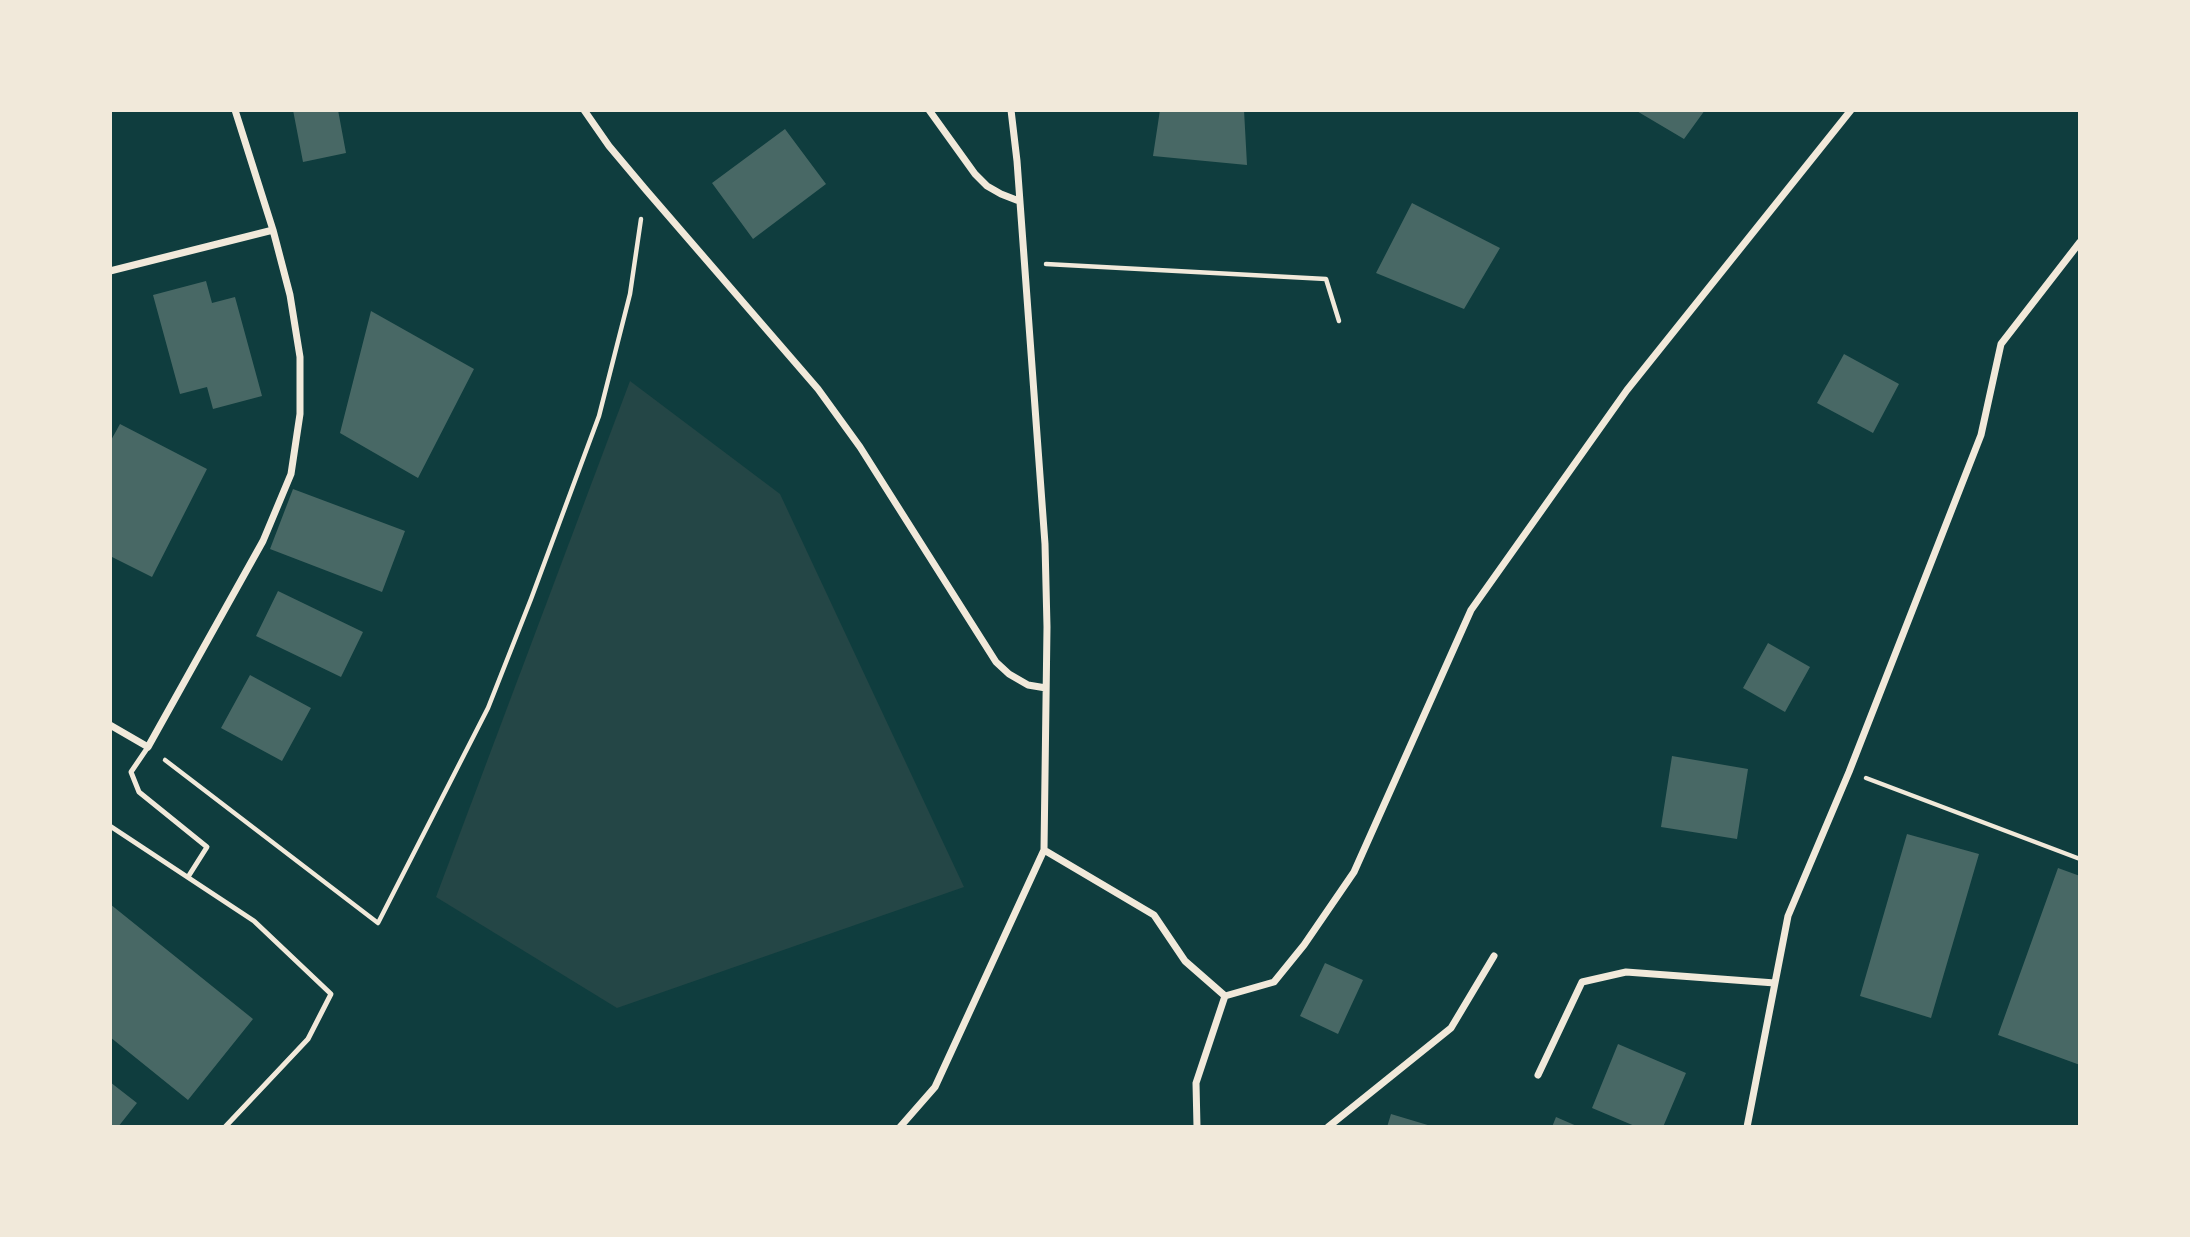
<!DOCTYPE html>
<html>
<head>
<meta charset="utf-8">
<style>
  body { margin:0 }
  #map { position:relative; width:2190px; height:1237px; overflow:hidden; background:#0f3d3e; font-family:"Fira Sans",sans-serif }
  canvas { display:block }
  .frame { position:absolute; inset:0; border:112px solid #f1e9da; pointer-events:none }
</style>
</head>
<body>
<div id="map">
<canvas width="2190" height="1237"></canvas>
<div class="frame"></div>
</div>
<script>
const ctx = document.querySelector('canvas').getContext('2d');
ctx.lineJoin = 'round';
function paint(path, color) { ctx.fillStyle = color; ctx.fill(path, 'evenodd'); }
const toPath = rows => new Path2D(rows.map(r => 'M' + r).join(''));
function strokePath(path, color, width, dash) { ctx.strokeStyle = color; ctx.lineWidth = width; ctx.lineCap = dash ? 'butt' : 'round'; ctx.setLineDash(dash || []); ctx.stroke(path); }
const green = toPath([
  [630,381,780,494,964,887,617,1008,436,897]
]);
const building = toPath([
  [293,110,338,110,346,153,303,162],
  [1160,110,1244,110,1247,165,1153,156],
  [1635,110,1705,110,1684,139],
  [785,129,826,184,753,239,712,183],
  [1412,203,1500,248,1464,309,1376,273],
  [206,281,212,303,235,297,262,396,213,409,207,387,180,394,153,295],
  [371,311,474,369,418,478,340,433],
  [1844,354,1899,384,1873,433,1817,403],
  [120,424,207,469,152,577,110,556,110,442],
  [293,489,405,531,382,592,270,549],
  [278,591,363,632,341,677,256,636],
  [1768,643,1810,667,1785,712,1743,688],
  [250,675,311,708,282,761,221,728],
  [1672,756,1748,769,1737,839,1661,827],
  [1907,834,1979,854,1931,1018,1860,996],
  [2058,868,2080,876,2080,1065,1998,1035],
  [110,904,253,1019,188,1100,110,1037],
  [1325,963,1363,980,1338,1034,1300,1016],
  [1618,1044,1686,1073,1663,1127,1637,1127,1592,1108],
  [110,1082,137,1103,118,1127,110,1127],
  [1391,1114,1431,1126,1431,1127,1387,1127],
  [1556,1117,1579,1127,1552,1127]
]);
const path = toPath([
  [1046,264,1326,279,1339,321],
  [165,760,378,923,488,708,531,599,599,416,630,294,641,219],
  [1866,778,2080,859]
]);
const service = toPath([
  [148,747,131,772,139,792,207,847,188,877],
  [110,826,254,921,331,994,308,1039,225,1127]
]);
const minor = toPath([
  [584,110,609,146,646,190,818,389,860,447,996,662,1009,674,1028,685,1046,688],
  [929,110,975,174,987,186,1001,194,1019,201],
  [110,271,273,230],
  [110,725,148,747,263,541,291,474,300,414,300,357,290,295,273,230,235,110],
  [1044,850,1154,915,1185,961,1225,996,1274,982,1304,945,1354,872,1471,610,1627,390,1851,110],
  [1538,1075,1582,982,1626,972,1775,983],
  [900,1127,935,1087,1044,850,1047,627,1045,544,1017,161,1011,110],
  [1197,1127,1196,1083,1225,996],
  [1328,1127,1451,1028,1494,956],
  [1747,1127,1788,916,1849,772,1981,435,2001,344,2080,242]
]);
paint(green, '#244646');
paint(building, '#486865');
strokePath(path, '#f1e9da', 4.5);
strokePath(service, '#f1e9da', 5);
strokePath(minor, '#f1e9da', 7);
</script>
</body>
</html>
